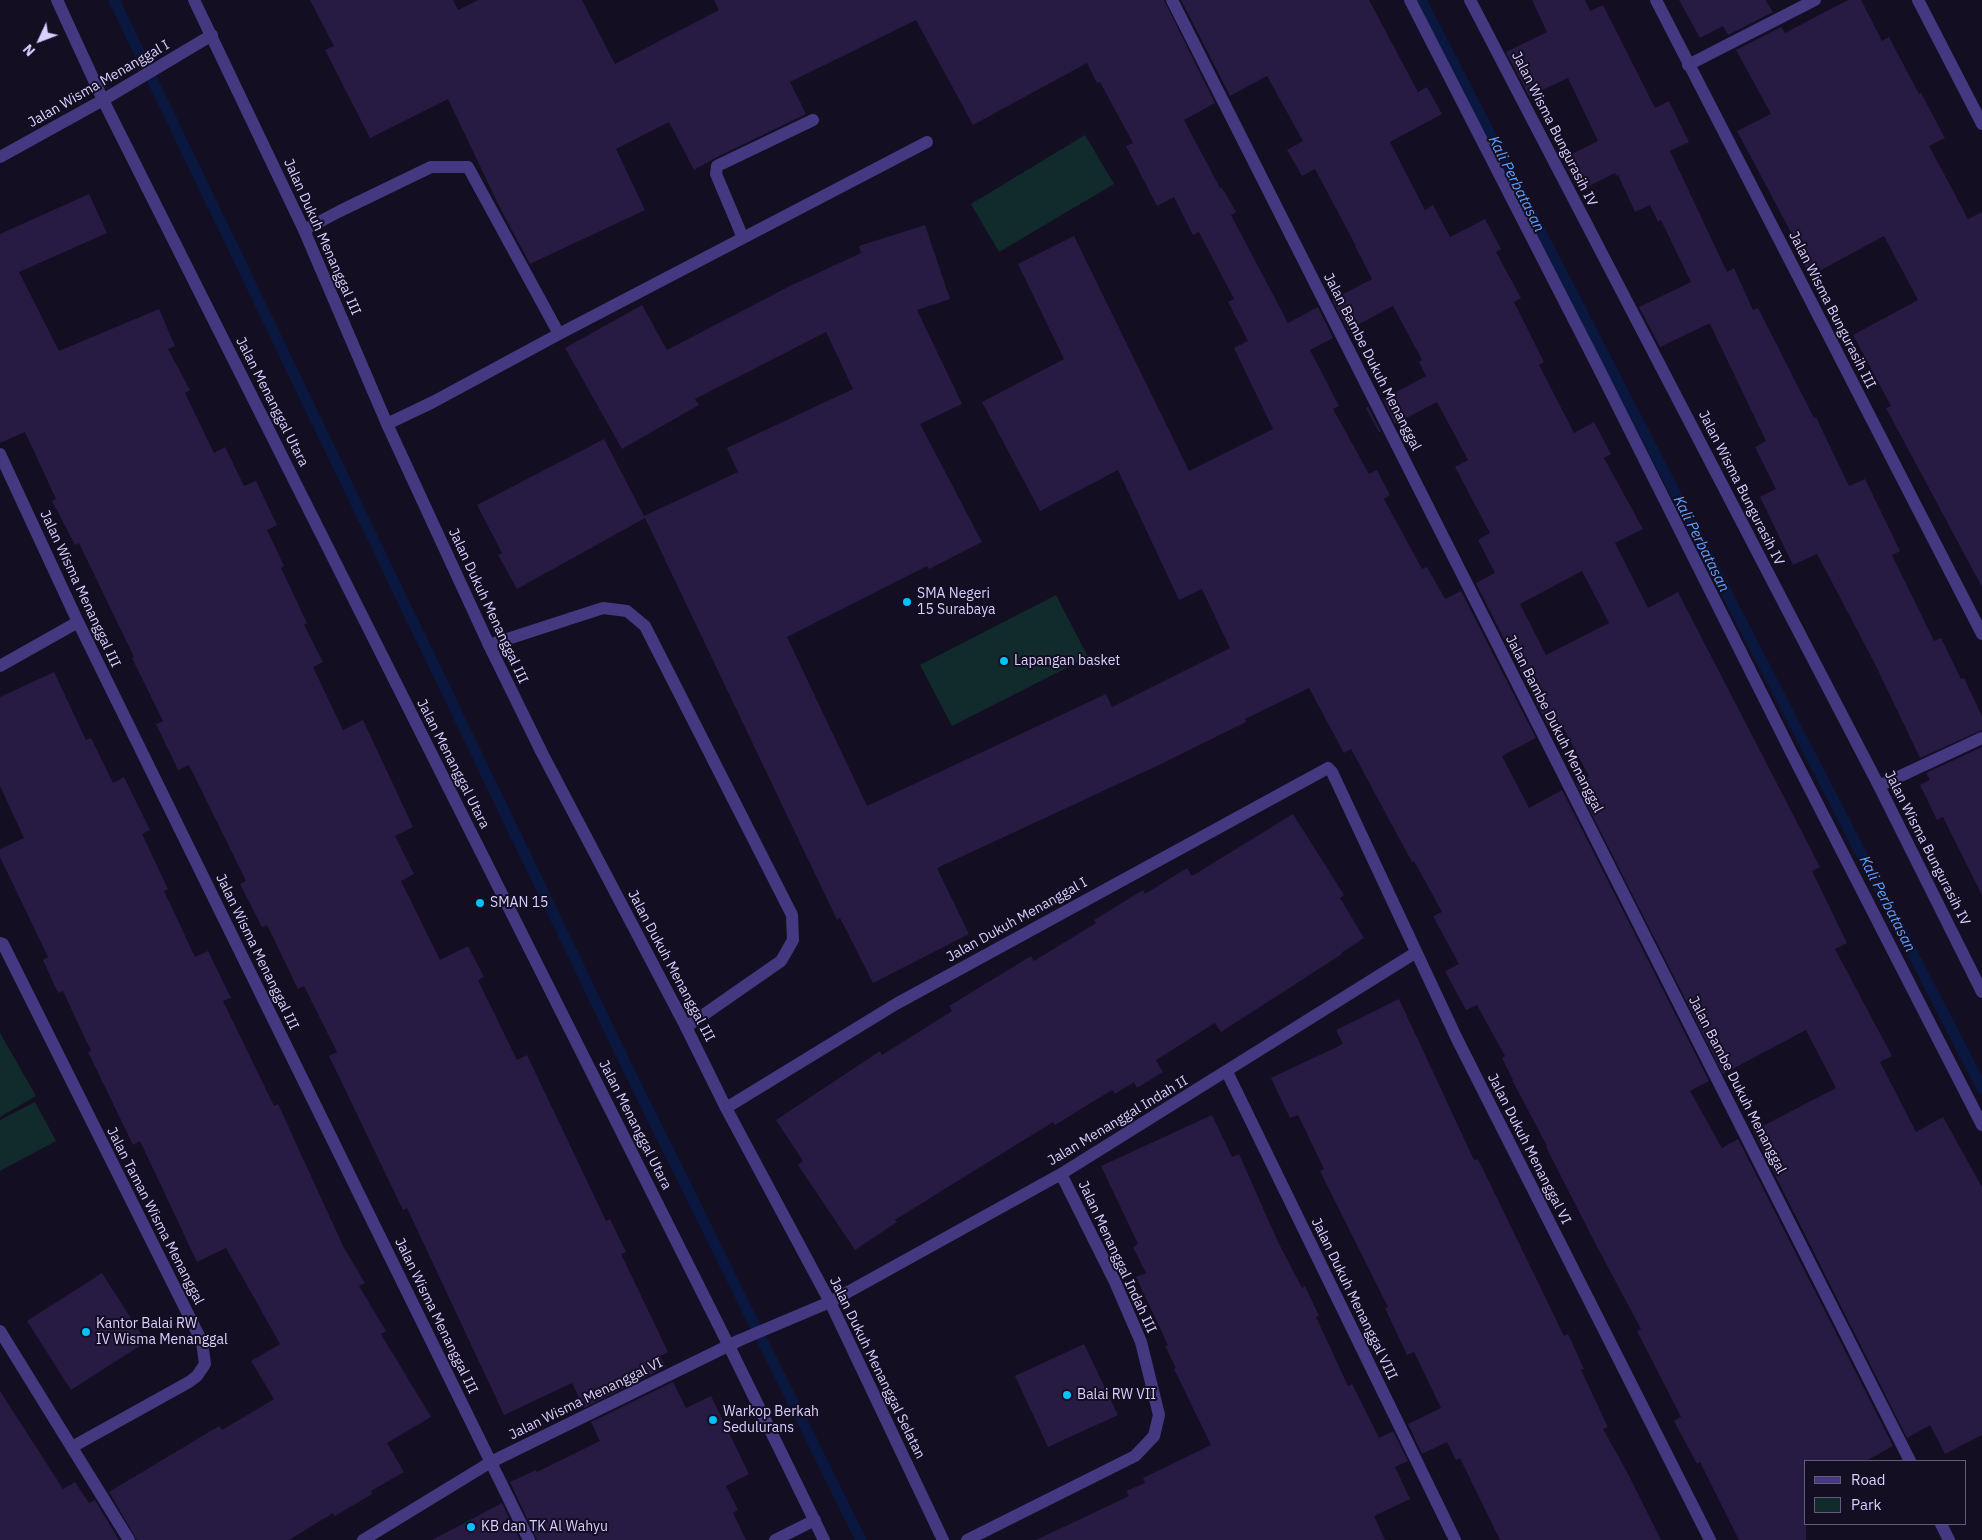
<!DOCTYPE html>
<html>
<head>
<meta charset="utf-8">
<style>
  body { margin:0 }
  #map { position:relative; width:1982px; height:1540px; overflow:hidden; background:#140e22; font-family:"IBM Plex Sans",sans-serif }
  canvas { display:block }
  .legend { position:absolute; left:1804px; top:1460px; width:162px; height:65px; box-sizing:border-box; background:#140e22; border:1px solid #635b7a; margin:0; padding:6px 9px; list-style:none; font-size:15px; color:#dacfff }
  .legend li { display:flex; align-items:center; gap:10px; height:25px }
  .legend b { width:25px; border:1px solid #635b7a }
  .north { position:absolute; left:15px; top:15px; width:50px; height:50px; -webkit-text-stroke:4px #140e22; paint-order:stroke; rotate:227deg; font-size:14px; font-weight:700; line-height:20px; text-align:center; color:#dacfff }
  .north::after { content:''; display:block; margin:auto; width:18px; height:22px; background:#dacfff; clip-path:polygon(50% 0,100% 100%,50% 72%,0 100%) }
</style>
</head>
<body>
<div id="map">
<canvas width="1982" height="1540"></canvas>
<ul class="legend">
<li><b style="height:6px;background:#443981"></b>Road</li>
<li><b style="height:14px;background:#112a2c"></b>Park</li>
</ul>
<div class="north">N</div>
</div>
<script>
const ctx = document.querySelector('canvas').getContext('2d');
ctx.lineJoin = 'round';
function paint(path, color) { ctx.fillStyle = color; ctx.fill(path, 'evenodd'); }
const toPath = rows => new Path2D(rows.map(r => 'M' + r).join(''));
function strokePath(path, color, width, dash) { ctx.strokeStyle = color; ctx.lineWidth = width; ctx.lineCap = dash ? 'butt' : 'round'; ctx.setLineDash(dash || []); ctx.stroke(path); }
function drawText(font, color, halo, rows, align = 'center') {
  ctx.font = font + ' "IBM Plex Sans",sans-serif'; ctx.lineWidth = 4; ctx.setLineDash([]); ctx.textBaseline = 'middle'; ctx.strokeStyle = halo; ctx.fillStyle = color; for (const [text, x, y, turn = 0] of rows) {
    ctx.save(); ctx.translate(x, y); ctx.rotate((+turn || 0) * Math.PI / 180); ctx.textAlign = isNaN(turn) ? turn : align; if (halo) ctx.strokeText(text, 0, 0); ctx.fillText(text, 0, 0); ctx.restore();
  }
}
const green = toPath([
  [1085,135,1114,184,999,252,971,204],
  [1056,595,1088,657,952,726,920,665],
  [0,1033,36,1096,0,1117],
  [35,1102,56,1141,0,1171,0,1120]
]);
const stream = toPath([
  [114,0,633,1079,861,1540],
  [1421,0,1982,1088]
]);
const building = toPath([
  [310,0,453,0,458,10,478,0,582,0,615,64,719,10,714,0,1164,0,1215,103,1184,120,1220,188,1222,188,1236,212,1231,215,1288,323,1318,307,1333,338,1310,350,1339,406,1333,409,1369,474,1377,470,1390,495,1384,499,1422,569,1427,567,1445,599,1461,591,1536,738,1502,756,1529,808,1562,790,1709,1081,1690,1091,1722,1148,1738,1139,1893,1446,1866,1461,1806,1461,1806,1540,1739,1540,1700,1462,1697,1464,1674,1421,1681,1417,1637,1331,1641,1329,1593,1239,1546,1147,1547,1146,1512,1080,1513,1080,1502,1058,1505,1056,1477,1005,1466,1010,1445,971,1459,964,1433,916,1442,912,1414,861,1412,862,1351,749,1344,753,1309,688,1245,719,1246,722,1159,765,937,868,969,934,873,983,840,918,837,920,645,518,517,589,498,555,502,553,477,505,604,439,644,516,738,472,727,448,853,389,826,332,695,399,699,405,622,449,565,348,642,305,667,350,790,286,861,253,859,246,925,225,950,299,917,310,962,404,920,424,982,542,929,569,927,566,787,637,867,806,1106,694,1112,707,1230,648,1202,589,1179,600,1118,470,1040,511,982,402,1064,359,1018,264,1074,236,1189,471,1273,429,1234,348,1248,341,1228,302,1234,299,1199,232,1193,235,1174,197,1157,206,1126,146,1133,143,1100,82,1097,83,1087,63,973,125,916,20,790,82,806,114,713,159,694,170,669,122,616,149,645,210,530,264,500,208,448,99,370,138,325,50,334,46],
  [1181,0,1369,0,1418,92,1427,87,1442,114,1390,142,1425,210,1433,205,1450,237,1485,219,1501,249,1496,252,1521,298,1514,302,1544,362,1539,365,1574,433,1594,422,1611,454,1604,458,1643,529,1615,543,1648,608,1678,592,1820,867,1812,871,1847,943,1835,949,1892,1056,1880,1062,1916,1132,1943,1117,1982,1187,1982,1435,1945,1454,1930,1425,1907,1438,1753,1131,1836,1088,1806,1030,1723,1074,1576,783,1589,776,1561,724,1550,730,1476,583,1495,573,1478,540,1490,533,1455,467,1468,460,1437,402,1395,424,1383,399,1426,376,1419,362,1422,360,1393,306,1348,330,1332,300,1372,279,1355,246,1356,246,1315,169,1302,176,1287,150,1303,141,1267,76,1230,96],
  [1582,571,1609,623,1546,655,1520,604],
  [1532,0,1585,0,1590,11,1603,5,1655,108,1669,101,1689,142,1670,151,1727,272,1734,268,1753,310,1758,308,1814,418,1816,417,1849,486,1865,479,1900,551,1892,555,1934,641,1941,638,1961,679,1964,678,1982,716,1982,730,1920,758,1875,664,1817,554,1793,565,1760,497,1776,489,1755,447,1766,441,1710,324,1708,324,1660,347,1639,307,1691,282,1661,220,1658,222,1650,205,1635,212,1618,175,1616,176,1615,173,1579,191,1562,159,1598,141,1568,78,1529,96,1506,52,1547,32],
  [1679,0,1768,0,1766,1,1773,12,1728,35,1723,26,1700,38],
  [1848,0,1861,0,1882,41,1889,37,1919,94,1921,93,1945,138,1929,146,1968,219,1982,212,1982,587,1886,408,1891,406,1853,335,1918,300,1884,236,1810,276,1792,242,1795,240,1737,131,1771,114,1736,50,1781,27,1785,33],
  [89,194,107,233,19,272,59,351,159,309,175,346,168,349,190,390,185,393,214,453,225,447,244,486,256,481,277,525,267,530,284,566,281,568,307,623,304,625,323,662,313,667,343,730,363,720,413,827,395,836,414,874,401,881,440,960,468,946,484,977,478,980,517,1060,527,1055,606,1221,610,1219,626,1252,621,1254,668,1352,660,1356,666,1367,584,1408,572,1383,504,1415,407,1208,403,1210,329,1056,337,1052,304,986,298,989,267,925,262,927,240,884,246,881,189,765,178,770,156,724,163,721,132,658,134,657,79,543,75,545,52,501,56,499,25,432,0,443,0,234],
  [1368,407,1381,432,1379,432,1366,408],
  [54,672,86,740,91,738,113,783,124,777,150,830,142,834,168,889,164,891,195,957,208,951,231,998,223,1001,274,1106,278,1104,344,1248,365,1283,359,1286,386,1331,381,1334,431,1417,387,1443,404,1472,371,1491,372,1494,335,1516,333,1513,289,1540,137,1540,109,1492,219,1426,222,1430,274,1399,251,1361,280,1344,226,1248,197,1262,140,1141,133,1145,88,1052,91,1051,63,991,58,993,43,960,48,957,0,857,0,849,24,838,0,786,0,697],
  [1982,747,1982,895,1943,817,1937,820,1920,785,1930,780,1926,773],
  [1293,814,1344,895,1340,898,1364,938,1341,953,1342,954,1221,1032,1215,1023,1156,1060,1163,1072,1137,1088,1134,1082,1115,1094,1112,1090,1055,1125,1053,1122,935,1195,895,1220,897,1222,855,1250,798,1165,803,1161,776,1120,880,1051,882,1055,952,1011,949,1006,1031,956,1034,961,1096,923,1094,920,1143,890,1145,894,1187,868,1192,876],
  [1399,999,1474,1160,1478,1159,1564,1336,1568,1334,1584,1369,1581,1370,1608,1427,1603,1429,1626,1470,1661,1540,1500,1540,1460,1458,1456,1460,1447,1442,1422,1454,1408,1424,1441,1408,1414,1352,1407,1355,1385,1308,1388,1307,1320,1171,1324,1169,1298,1115,1290,1118,1271,1078,1343,1044,1336,1030],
  [1212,1115,1232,1157,1239,1154,1278,1242,1302,1288,1305,1286,1319,1316,1316,1317,1348,1386,1352,1384,1379,1438,1393,1431,1408,1461,1395,1467,1410,1499,1374,1516,1385,1540,1036,1540,1129,1496,1126,1491,1145,1483,1143,1478,1211,1445,1174,1369,1176,1368,1165,1346,1168,1345,1136,1277,1146,1273,1133,1247,1138,1244,1101,1166],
  [102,1273,146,1342,71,1390,27,1321],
  [1084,1344,1118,1415,1048,1447,1015,1376],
  [673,1382,686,1408,711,1396,749,1474,726,1486,738,1510,733,1513,746,1540,537,1540,510,1482,536,1470,537,1472,600,1441,591,1422],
  [0,1391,63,1489,75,1482,89,1503,95,1500,119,1540,0,1540],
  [502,1503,520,1540,432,1540]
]);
const service = toPath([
  [304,230,340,211,431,167,468,167,559,334],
  [743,238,716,174,717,166,813,120],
  [387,424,433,402,559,334,927,142],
  [489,645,603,608,627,611,645,626,792,915,793,940,781,961,686,1027]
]);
const minor = toPath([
  [57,0,103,100,729,1346,824,1540],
  [194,0,304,230,387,424,489,645,542,753,686,1027,726,1108,830,1302,943,1540],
  [1172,0,1910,1461],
  [1410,0,1598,367,1791,752,1982,1125],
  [1470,0,1879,786,1982,992],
  [1656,0,1982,634],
  [1918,0,1982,124],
  [1688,65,1815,0],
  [0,157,103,100,212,35],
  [0,454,78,622,529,1540],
  [0,666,78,622],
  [1879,786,1982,738],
  [0,943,3,944,202,1342,205,1364,197,1376,189,1382,72,1447],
  [1227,1072,1455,1540],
  [726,1108,896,1004,1328,768,1332,772,1457,1039,1710,1540],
  [0,1331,129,1540],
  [1941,1524,1949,1540],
  [363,1540,491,1462,740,1340,830,1302,1061,1174,1415,953],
  [775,1540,815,1520],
  [967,1540,1135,1456,1154,1436,1159,1415,1141,1342,1115,1282,1061,1174]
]);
const markers = [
  [907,602,5,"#02c2f8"],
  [1004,661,5,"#02c2f8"],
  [480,903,5,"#02c2f8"],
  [86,1332,5,"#02c2f8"],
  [1067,1395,5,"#02c2f8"],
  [713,1420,5,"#02c2f8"],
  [471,1527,5,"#02c2f8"]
];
const streetNames = [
  ["Jalan Wisma Menanggal I",99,84,-30],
  ["Jalan Wisma Bungurasih IV",1554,129,63],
  ["Jalan Dukuh Menanggal III",322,237,66],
  ["Jalan Wisma Bungurasih III",1832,310,63],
  ["Jalan Bambe Dukuh Menanggal",1372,362,63],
  ["Jalan Menanggal Utara",272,402,63],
  ["Jalan Wisma Bungurasih IV",1741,488,63],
  ["Jalan Wisma Menanggal III",80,589,65],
  ["Jalan Dukuh Menanggal III",488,606,65],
  ["Jalan Bambe Dukuh Menanggal",1554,724,63],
  ["Jalan Menanggal Utara",453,764,63],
  ["Jalan Wisma Bungurasih IV",1927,848,63],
  ["Jalan Dukuh Menanggal I",1017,920,-29],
  ["Jalan Wisma Menanggal III",257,952,64],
  ["Jalan Dukuh Menanggal III",671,966,62],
  ["Jalan Bambe Dukuh Menanggal",1737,1085,63],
  ["Jalan Menanggal Indah II",1118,1121,-31],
  ["Jalan Menanggal Utara",635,1125,63],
  ["Jalan Dukuh Menanggal VI",1529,1149,63],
  ["Jalan Taman Wisma Menanggal",155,1216,63],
  ["Jalan Menanggal Indah III",1117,1257,65],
  ["Jalan Dukuh Menanggal VIII",1354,1299,64],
  ["Jalan Wisma Menanggal III",436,1316,64],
  ["Jalan Dukuh Menanggal Selatan",877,1368,64],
  ["Jalan Wisma Menanggal VI",586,1399,-26]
];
const poiNames = [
  ["SMA Negeri",917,594],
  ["15 Surabaya",917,610],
  ["Lapangan basket",1014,661],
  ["SMAN 15",490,903],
  ["Kantor Balai RW",96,1324],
  ["IV Wisma Menanggal",96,1340],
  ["Balai RW VII",1077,1395],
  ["Warkop Berkah",723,1412],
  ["Sedulurans",723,1428],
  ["KB dan TK Al Wahyu",481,1527]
];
const waterNames = [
  ["Kali Perbatasan",1516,184,63],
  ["Kali Perbatasan",1701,544,63],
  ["Kali Perbatasan",1887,904,63]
];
paint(green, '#112a2c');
strokePath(stream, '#0a173f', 11);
paint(building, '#271a43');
strokePath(service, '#443981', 12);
strokePath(minor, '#443981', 12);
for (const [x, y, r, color] of markers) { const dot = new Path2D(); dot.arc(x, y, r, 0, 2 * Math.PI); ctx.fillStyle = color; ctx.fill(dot); strokePath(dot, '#140e22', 2); }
drawText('14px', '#dacfff', '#140e22', streetNames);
drawText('14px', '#dacfff', '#140e22', poiNames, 'left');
drawText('italic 15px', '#5ea1fe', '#140e22', waterNames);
</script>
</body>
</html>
